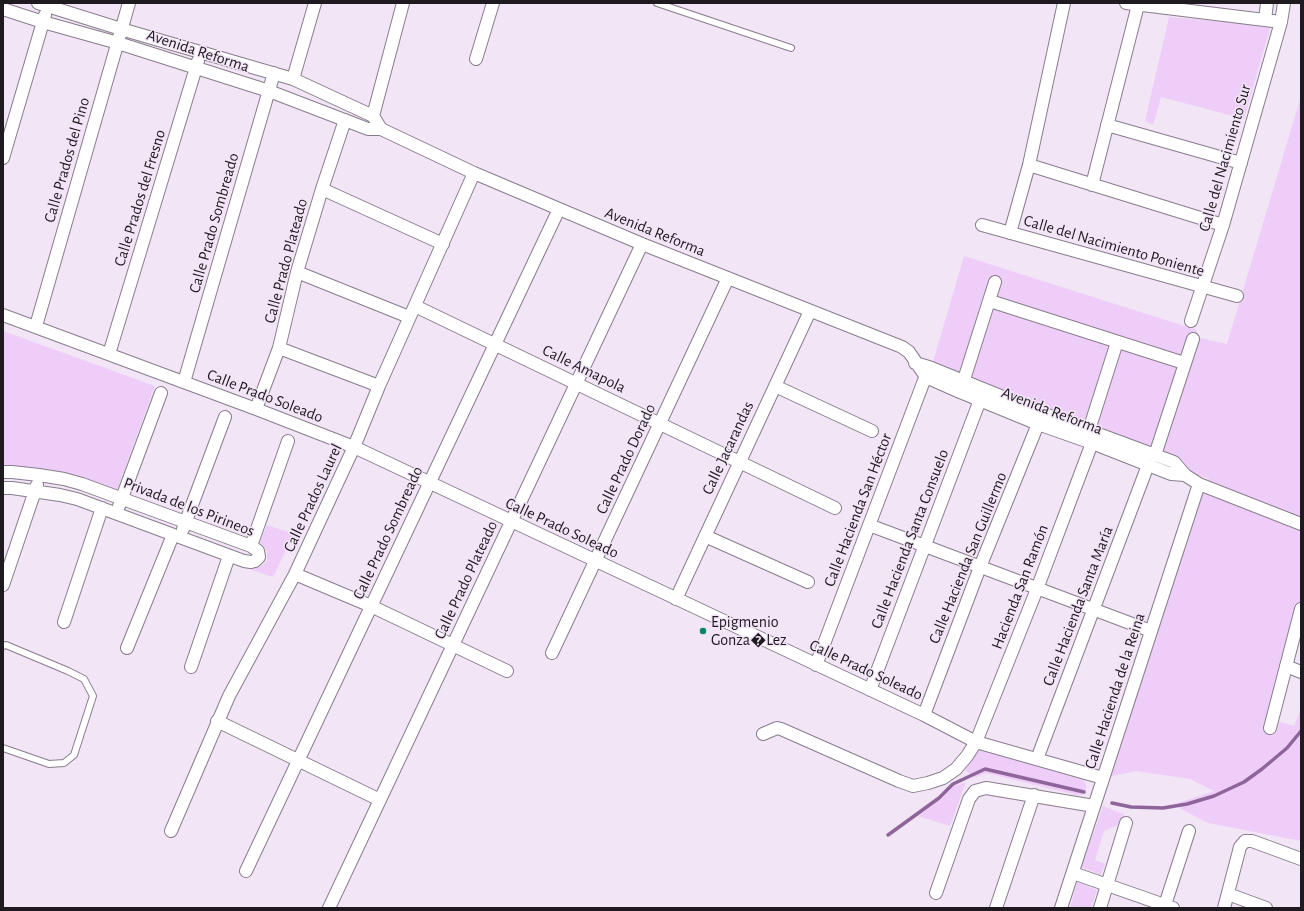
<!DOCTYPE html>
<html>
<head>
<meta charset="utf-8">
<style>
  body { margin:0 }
  #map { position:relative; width:1304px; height:911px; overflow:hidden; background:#f2e5f6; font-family:"Alegreya Sans",sans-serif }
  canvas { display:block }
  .frame { position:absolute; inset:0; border:4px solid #1f1a20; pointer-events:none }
</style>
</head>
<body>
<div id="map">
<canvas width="1304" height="911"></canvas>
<div class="frame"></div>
</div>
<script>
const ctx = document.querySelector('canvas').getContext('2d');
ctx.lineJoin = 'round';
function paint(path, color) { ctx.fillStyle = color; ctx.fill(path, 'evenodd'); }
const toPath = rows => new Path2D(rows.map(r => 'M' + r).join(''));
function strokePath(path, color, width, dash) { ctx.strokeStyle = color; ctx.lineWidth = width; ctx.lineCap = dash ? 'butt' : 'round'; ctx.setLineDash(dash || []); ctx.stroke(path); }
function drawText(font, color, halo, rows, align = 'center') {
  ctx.font = font + ' "Alegreya Sans",sans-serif'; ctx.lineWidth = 3; ctx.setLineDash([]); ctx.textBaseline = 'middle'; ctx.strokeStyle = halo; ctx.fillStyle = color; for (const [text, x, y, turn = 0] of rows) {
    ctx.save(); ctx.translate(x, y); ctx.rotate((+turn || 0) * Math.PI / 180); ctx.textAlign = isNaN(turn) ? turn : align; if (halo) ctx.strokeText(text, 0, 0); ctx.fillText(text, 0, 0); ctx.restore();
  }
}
const green = toPath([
  [1169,17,1271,25,1244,119,1161,97,1153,125,1145,121],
  [1301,96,1301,602,1264,731,1276,732,1279,722,1294,726,1301,709,1301,841,1208,823,1181,809,1178,803,1214,791,1190,779,1136,771,1103,778,1199,484,1207,487,1209,479,930,372,964,256,1197,330,1196,337,1227,344],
  [3,331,155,386,117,490,86,480,3,468],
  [267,525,294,534,273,577,246,568,260,567,264,564,267,560,267,551,263,546,259,544],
  [979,750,1082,778,1086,784,1086,790,1082,795,1076,795,986,773,974,778,965,770],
  [966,782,950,826,918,816,941,799,954,786],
  [1103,806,1124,814,1121,824,1104,831,1095,860,1105,864,1101,875,1081,867],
  [1077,882,1097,890,1091,908,1070,908]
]);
const stream = toPath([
  [1112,803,1131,807,1163,808,1187,804,1214,796,1244,782,1262,769,1287,748,1301,731],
  [888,835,939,798,953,784,985,769,1084,792]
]);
const service = toPath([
  [657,3,791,48],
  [3,646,6,645,68,671,84,679,93,696,74,755,64,763,49,764,3,748]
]);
const minor = toPath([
  [38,3,121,29,293,79,373,116,381,129],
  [1126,3,1281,22],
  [3,9,43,22,118,43,269,91,368,129,381,129,474,173,642,244,902,347,909,352,926,377,960,392,1038,424,1092,443,1171,474,1185,475],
  [1265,20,1267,3],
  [476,59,493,3],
  [293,79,315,3],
  [373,116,403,3],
  [1107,125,1241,163],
  [3,158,45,15],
  [1029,165,1223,225],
  [1092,185,1138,5],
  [322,189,443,244],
  [982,225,1237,296],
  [1010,233,1029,165,1064,3],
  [297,272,409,317],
  [990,301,1184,363],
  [415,306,835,508],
  [3,315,256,409,354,447,924,715,976,742,1103,778],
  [1191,321,1223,225,1281,22,1284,3],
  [36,326,129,3],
  [279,348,379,386],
  [109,354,198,61],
  [915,363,929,367,1045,414,1174,462,1185,475,1199,484,1301,524],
  [184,382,274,73],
  [775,386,872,431],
  [961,389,995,282],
  [256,409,279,348,297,272,322,189,345,120],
  [1089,430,1117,342],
  [1155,455,1193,339],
  [3,472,12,472,39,475,64,479,82,484,251,546,258,551,259,557,255,561,251,562,244,561,77,499,60,495,12,488,3,488],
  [119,506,161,393],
  [869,525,1151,631],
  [183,529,225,417],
  [705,536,808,582],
  [251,546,288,441],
  [295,574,371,606,507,671],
  [3,585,37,485],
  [676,599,810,311],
  [64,622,102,508],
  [127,648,173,535],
  [552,653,728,278],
  [816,665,928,370],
  [1286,666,1301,672],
  [191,667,229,556],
  [870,690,980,400],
  [924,715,980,567,1038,424,1043,417],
  [217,721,380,800],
  [1270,728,1301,609],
  [763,734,777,728,781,729,899,781,913,786,928,783,943,778,956,769,967,756,976,742,1037,589,1092,443],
  [1037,759,1148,465],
  [171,831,229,696,295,574,354,447,379,386,474,173],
  [246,871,559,209],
  [1073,873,1173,908],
  [936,893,969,799,975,791,986,788,1094,806],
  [1228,894,1266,908],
  [329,908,642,244],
  [996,908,1034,795],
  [1061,908,1199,484],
  [1100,908,1126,823],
  [1164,908,1189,831],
  [1224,908,1240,847,1245,841,1252,841,1301,859]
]);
const markers = [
  [703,631,4,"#098364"]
];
const streetNames = [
  ["Avenida Reforma",198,51,18],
  ["Calle del Nacimiento Sur",1225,158,-74],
  ["Calle Prados del Pino",67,160,-74],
  ["Calle Prados del Fresno",140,198,-73],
  ["Calle Prado Sombreado",214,223,-74],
  ["Avenida Reforma",655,232,22],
  ["Calle del Nacimiento Poniente",1114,246,16],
  ["Calle Prado Plateado",286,261,-75],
  ["Calle Amapola",584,369,26],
  ["Calle Prado Soleado",265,396,21],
  ["Avenida Reforma",1052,411,21],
  ["Calle Jacarandas",728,448,-65],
  ["Calle Prado Dorado",626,459,-65],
  ["Calle Prados Laurel",313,498,-65],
  ["Privada de los Pirineos",189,507,21],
  ["Calle Hacienda San Héctor",858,510,-69],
  ["Calle Prado Soleado",562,528,25],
  ["Calle Prado Sombreado",388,533,-65],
  ["Calle Hacienda Santa Consuelo",910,539,-69],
  ["Calle Hacienda San Guillermo",968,558,-68],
  ["Calle Prado Plateado",466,580,-65],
  ["Hacienda San Ramón",1020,587,-69],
  ["Calle Hacienda Santa María",1078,606,-69],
  ["Calle Prado Soleado",866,670,25],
  ["Calle Hacienda de la Reina",1115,691,-72]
];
const poiNames = [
  ["Epigmenio",711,622],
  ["Gonza�Lez",711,640]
];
paint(green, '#eecef8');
strokePath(stream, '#8e649a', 3.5);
strokePath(service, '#887d8c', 8);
strokePath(minor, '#887d8c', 14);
strokePath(service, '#fff', 6);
strokePath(minor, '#fff', 12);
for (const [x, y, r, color] of markers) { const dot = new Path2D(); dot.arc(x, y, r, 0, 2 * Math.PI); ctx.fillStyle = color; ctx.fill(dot); strokePath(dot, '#f2e5f6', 1.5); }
drawText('16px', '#1f1a20', '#f2e5f6', streetNames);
drawText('16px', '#1f1a20', '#f2e5f6', poiNames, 'left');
</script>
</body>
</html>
